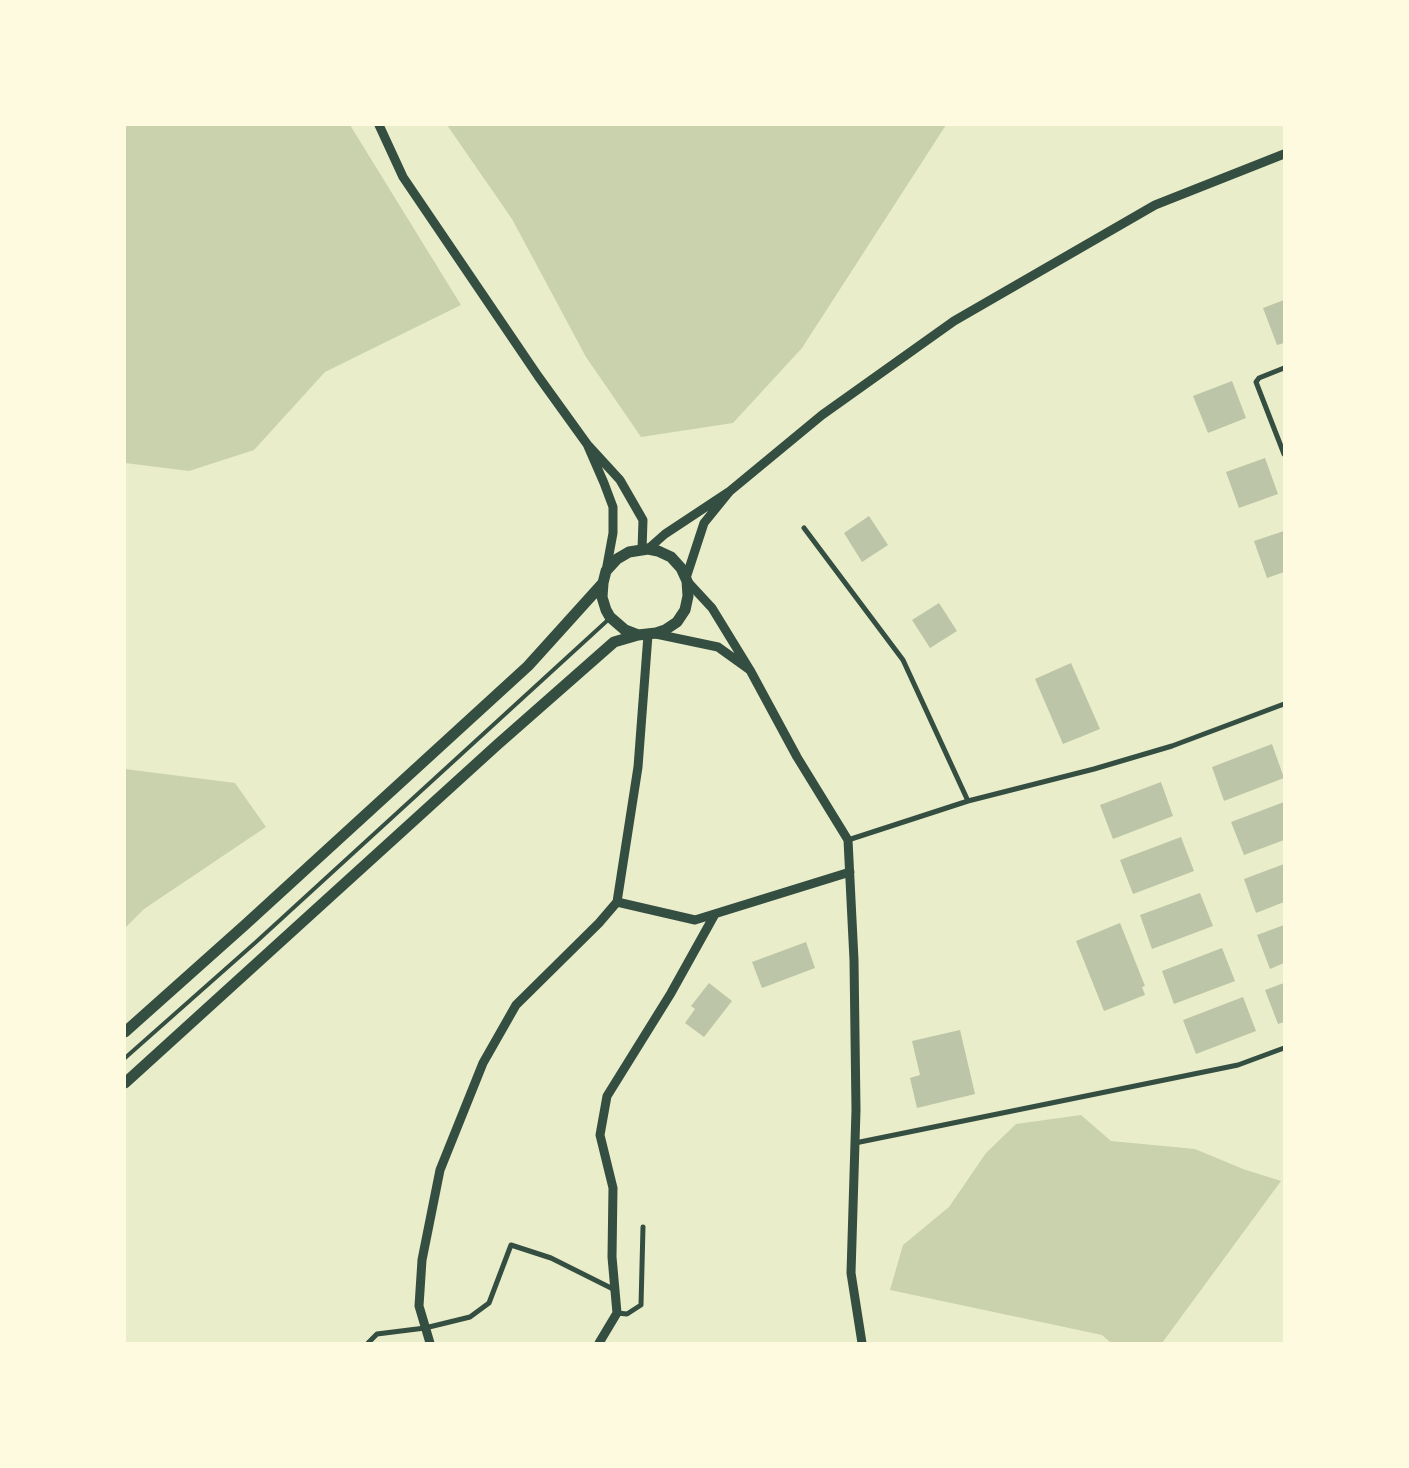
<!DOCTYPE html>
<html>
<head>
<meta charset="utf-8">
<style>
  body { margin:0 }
  #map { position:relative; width:1409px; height:1468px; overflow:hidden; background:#e9edc9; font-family:Signika,sans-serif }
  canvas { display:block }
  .frame { position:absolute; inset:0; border:126px solid #fefae0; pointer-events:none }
</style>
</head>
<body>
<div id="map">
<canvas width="1409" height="1468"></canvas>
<div class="frame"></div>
</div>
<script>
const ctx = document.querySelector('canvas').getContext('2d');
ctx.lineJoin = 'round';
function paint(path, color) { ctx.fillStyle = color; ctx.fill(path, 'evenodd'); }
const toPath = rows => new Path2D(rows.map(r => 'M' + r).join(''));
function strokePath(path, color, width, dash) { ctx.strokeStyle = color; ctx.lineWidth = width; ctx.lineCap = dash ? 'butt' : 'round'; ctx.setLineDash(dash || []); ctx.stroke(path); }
const green = toPath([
  [125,125,350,125,461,305,325,372,254,450,189,471,125,463],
  [447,125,946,125,802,348,733,423,641,437,586,357,512,219],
  [125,769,235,783,266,827,144,909,125,928],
  [1081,1115,1111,1141,1195,1149,1243,1169,1281,1181,1162,1343,1111,1343,1102,1335,890,1290,903,1245,949,1207,986,1153,1016,1124]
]);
const building = toPath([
  [1284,300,1284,343,1277,345,1263,308],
  [1232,381,1246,418,1208,433,1193,396],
  [1265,458,1278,494,1239,508,1226,472],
  [869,516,888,545,862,562,844,533],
  [1284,531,1284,572,1267,578,1254,541],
  [939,603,957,631,930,648,912,620],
  [1071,663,1100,729,1063,744,1035,679],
  [1272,744,1284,778,1224,801,1212,767],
  [1161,782,1173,816,1113,839,1100,805],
  [1284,802,1284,840,1244,855,1231,822],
  [1181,837,1194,871,1133,894,1120,860],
  [1284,864,1284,902,1256,913,1244,879],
  [1200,893,1213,926,1152,949,1140,915],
  [1120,923,1145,986,1142,987,1145,995,1104,1011,1076,941],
  [1284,925,1284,963,1270,969,1257,935],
  [806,942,815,968,762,988,752,962],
  [1222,948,1235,981,1174,1004,1162,971],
  [709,983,732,1001,704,1037,685,1023,695,1009,691,1006],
  [1284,983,1284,1022,1278,1024,1265,990],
  [1243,997,1256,1031,1196,1054,1183,1020],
  [960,1030,975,1094,917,1108,910,1078,920,1075,912,1041]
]);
const service = toPath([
  [125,1058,256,942,609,619]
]);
const minor = toPath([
  [1284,368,1259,378,1256,382,1284,454],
  [804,528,903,660,968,801],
  [848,840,968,801,1094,769,1172,746,1284,704],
  [855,1143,1238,1065,1284,1048],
  [617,1313,627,1314,641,1305,643,1227],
  [368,1343,377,1334,425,1328,470,1317,489,1303,511,1245,551,1258,615,1290]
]);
const tertiary = toPath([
  [379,125,403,177,538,376,587,444],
  [730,491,822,415,954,321,1155,205,1284,154],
  [648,549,665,534,730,491,704,523,686,578],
  [606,571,613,533,613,507,604,483,587,444,620,480,643,520,642,550],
  [656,634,718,647,750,670,712,608,687,581],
  [750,670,797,757,848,840,854,960,856,1110,851,1273,862,1343],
  [617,902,695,920,850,872],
  [430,1343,419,1306,422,1260,440,1170,483,1063,516,1005,599,923,617,902,638,767,648,635],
  [599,1343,617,1313,612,1257,613,1188,600,1135,607,1096,671,993,715,914]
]);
const primary = toPath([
  [125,1032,246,924,528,666,603,583],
  [125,1083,497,745,614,642,638,635,656,633,665,630,677,622,685,610,688,596,687,581,681,568,671,557,658,551,648,549,629,552,617,559,606,571,603,583,602,597,606,610,610,617,625,630,638,635]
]);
paint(green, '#cad2ad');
paint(building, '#bcc5a7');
strokePath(service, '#344e41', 4);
strokePath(minor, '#344e41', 5);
strokePath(tertiary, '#344e41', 9);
strokePath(primary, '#344e41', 11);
</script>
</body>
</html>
